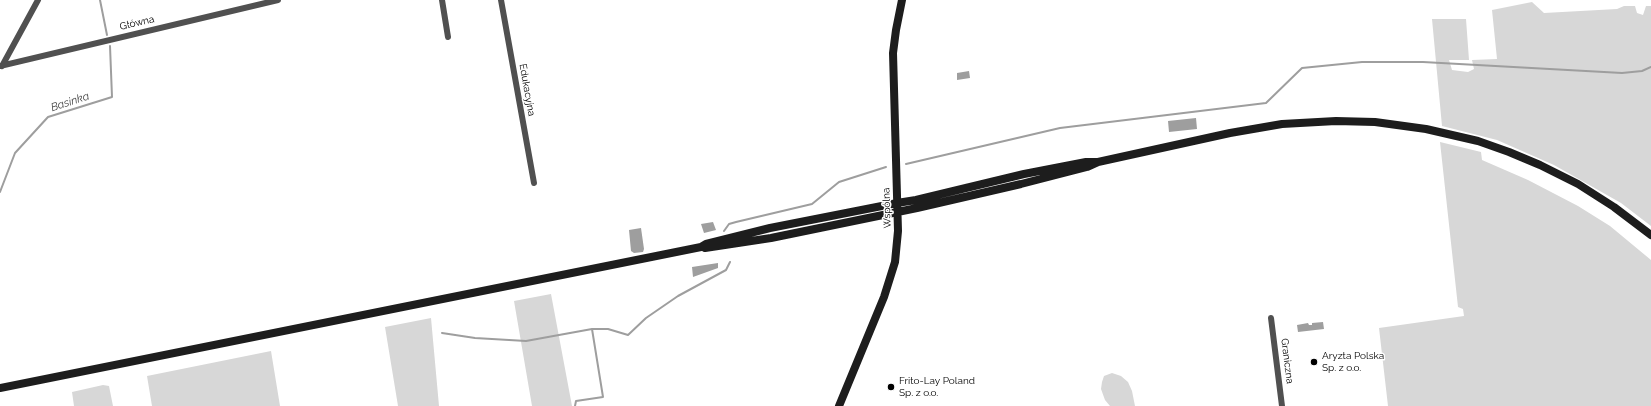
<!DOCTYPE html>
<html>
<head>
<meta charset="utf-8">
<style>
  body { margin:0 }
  canvas { display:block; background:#fff }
</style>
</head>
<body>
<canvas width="1651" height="406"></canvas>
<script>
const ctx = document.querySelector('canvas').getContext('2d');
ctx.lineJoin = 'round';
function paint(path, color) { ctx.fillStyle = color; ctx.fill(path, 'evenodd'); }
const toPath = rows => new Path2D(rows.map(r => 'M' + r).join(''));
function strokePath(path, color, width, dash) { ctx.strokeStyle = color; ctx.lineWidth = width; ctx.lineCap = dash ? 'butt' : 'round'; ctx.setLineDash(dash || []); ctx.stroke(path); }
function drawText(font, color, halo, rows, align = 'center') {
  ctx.font = font + ' Raleway,sans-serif'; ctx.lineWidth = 3; ctx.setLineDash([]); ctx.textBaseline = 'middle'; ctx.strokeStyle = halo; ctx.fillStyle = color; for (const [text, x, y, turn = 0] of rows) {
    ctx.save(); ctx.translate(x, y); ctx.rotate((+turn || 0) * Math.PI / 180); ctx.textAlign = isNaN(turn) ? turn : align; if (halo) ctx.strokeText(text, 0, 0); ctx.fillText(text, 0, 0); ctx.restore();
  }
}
const green = toPath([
  [1532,2,1544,13,1617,9,1624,6,1635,6,1637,13,1643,15,1646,6,1651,6,1651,226,1621,203,1554,165,1497,140,1442,126,1432,19,1466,19,1469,60,1449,60,1452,70,1468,72,1474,69,1472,60,1497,59,1492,10],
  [1440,142,1481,152,1482,160,1528,180,1578,206,1610,226,1651,260,1651,406,1388,406,1379,328,1464,316,1463,309,1458,307],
  [551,294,572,406,532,406,514,301],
  [431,318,439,406,398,406,385,327],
  [271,351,280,406,152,406,147,376],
  [1112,373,1121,376,1128,382,1132,391,1135,406,1110,406,1105,400,1101,389,1102,382,1104,376],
  [103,385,109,386,113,406,74,406,72,392]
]);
const water = toPath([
  [969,71,970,78,957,80,957,73],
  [1196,118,1197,129,1169,132,1168,121],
  [713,222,716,230,704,233,701,224],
  [641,228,644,249,643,252,634,253,631,251,629,230],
  [718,263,718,268,693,277,692,267],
  [1323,322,1324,329,1298,332,1297,325,1308,323,1309,325,1312,325,1312,323]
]);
const stream = toPath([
  [100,0,107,35],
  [906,164,1060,128,1266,103,1302,68,1362,62,1423,62,1622,73,1642,71,1651,67],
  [0,192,15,153,48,117,112,97,110,46],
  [724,231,729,224,736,222,812,204,839,182,886,167],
  [442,333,475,338,526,341,592,329],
  [575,406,576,401,603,397,592,329,608,329,628,335,646,318,678,296,726,270,730,262]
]);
const street = toPath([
  [442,0,448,37],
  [501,0,534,183],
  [0,66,278,0],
  [2,66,38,0],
  [1271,318,1282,406]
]);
const secondary = toPath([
  [705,248,771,238,917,208,1021,184,1087,167,1098,162,1230,133,1282,124,1336,121,1375,122,1426,129,1478,141,1509,152,1540,165,1578,184,1614,207,1651,235],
  [0,388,701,247,706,244,770,228,897,203,916,200,1024,174,1086,162,1098,162],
  [839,406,884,297,895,262,898,231,893,53,896,30,902,0]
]);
const markers = [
  [1314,362,4,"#000"],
  [891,387,4,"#000"]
];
const streetNames = [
  ["Główna",137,23,-13],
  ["Edukacyjna",527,90,80],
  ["Wspólna",887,208,-92],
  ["Graniczna",1287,361,83]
];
const poiNames = [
  ["Aryzta Polska",1322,356],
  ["Sp. z o.o.",1322,368],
  ["Frito-Lay Poland",899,381],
  ["Sp. z o.o.",899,393]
];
const waterNames = [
  ["Basinka",70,102,-18]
];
paint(green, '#d7d7d7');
paint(water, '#9e9e9e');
strokePath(stream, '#9e9e9e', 2);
strokePath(street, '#505050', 6);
strokePath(secondary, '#1d1d1d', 8);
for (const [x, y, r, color] of markers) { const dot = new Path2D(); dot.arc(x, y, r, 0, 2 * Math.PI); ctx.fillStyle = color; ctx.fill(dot); strokePath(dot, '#fff', 1.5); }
drawText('10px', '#000', '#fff', streetNames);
drawText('10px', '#000', '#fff', poiNames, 'left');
drawText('italic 11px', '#3f3f3f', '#fff', waterNames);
</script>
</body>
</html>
